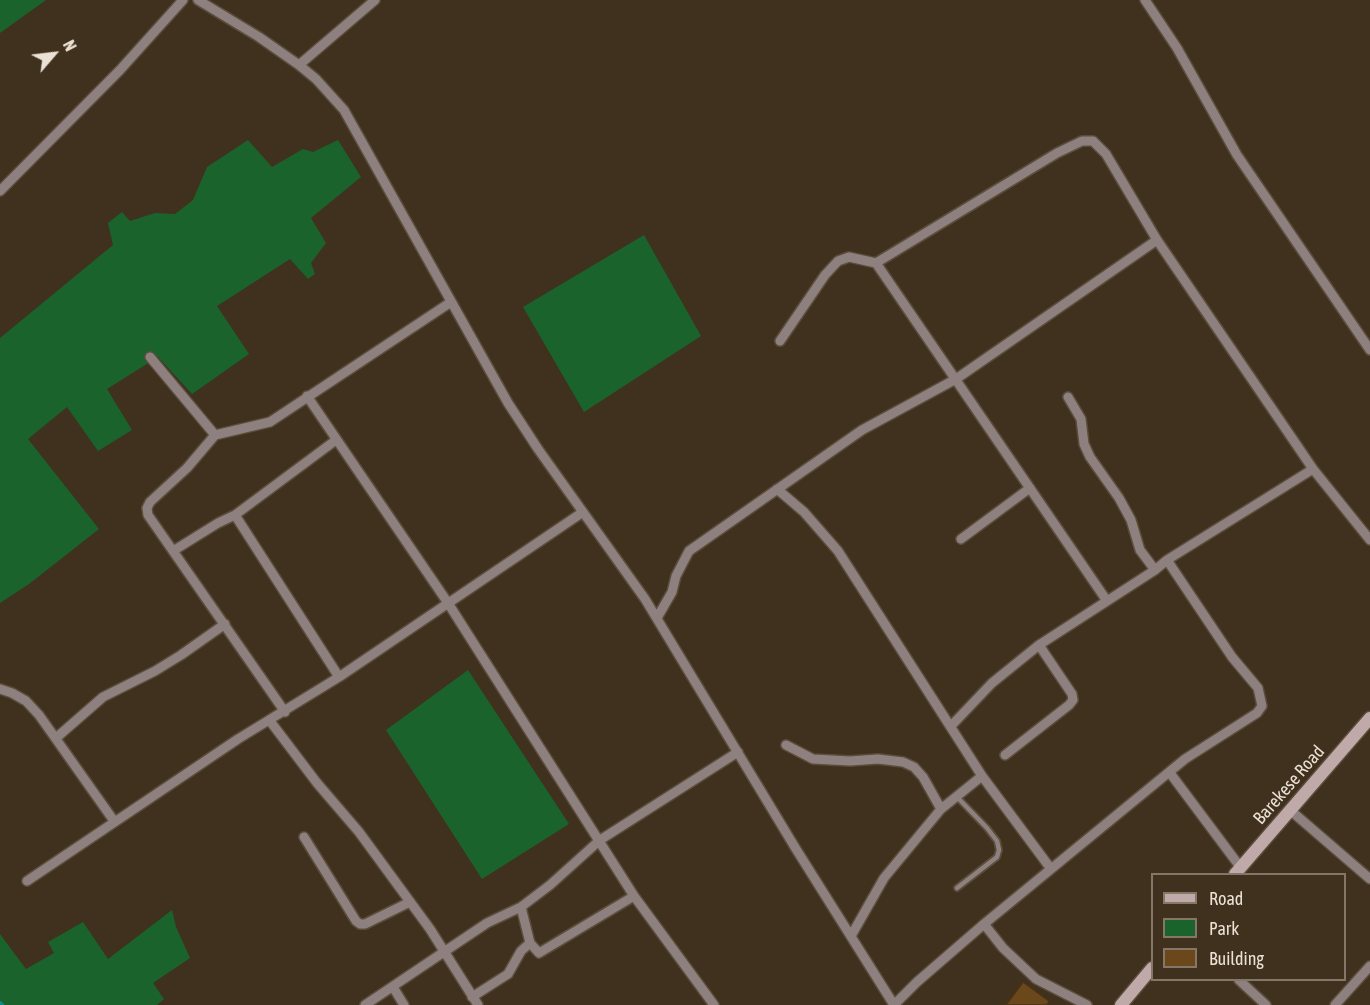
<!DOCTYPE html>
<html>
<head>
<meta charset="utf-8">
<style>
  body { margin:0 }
  #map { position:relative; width:1370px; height:1005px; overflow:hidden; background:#40311e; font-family:"Asap Condensed",sans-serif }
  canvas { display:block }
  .legend { position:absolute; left:1151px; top:873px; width:195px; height:108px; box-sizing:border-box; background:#40311e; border:2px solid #847767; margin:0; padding:8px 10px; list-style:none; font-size:18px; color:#ebe1d5 }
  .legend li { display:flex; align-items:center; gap:12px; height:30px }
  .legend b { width:30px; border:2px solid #847767 }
  .north { position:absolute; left:24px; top:24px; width:60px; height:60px; -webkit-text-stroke:4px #40311e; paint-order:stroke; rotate:62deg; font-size:16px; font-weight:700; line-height:24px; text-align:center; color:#ebe1d5 }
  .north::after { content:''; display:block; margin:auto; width:21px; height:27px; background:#ebe1d5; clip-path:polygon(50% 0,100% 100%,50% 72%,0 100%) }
</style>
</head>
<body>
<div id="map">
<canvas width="1370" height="1005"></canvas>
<ul class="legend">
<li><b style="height:8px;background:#c0aaa9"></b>Road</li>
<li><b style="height:16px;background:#1a632c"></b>Park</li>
<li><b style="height:16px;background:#6a481c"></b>Building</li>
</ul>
<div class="north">N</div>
</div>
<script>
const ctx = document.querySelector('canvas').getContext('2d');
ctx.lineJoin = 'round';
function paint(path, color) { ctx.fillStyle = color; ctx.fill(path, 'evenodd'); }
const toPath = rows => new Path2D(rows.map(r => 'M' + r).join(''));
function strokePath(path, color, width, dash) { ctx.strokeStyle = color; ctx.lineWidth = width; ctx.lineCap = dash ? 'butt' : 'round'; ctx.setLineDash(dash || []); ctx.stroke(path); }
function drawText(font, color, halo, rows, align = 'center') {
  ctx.font = font + ' "Asap Condensed",sans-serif'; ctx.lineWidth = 5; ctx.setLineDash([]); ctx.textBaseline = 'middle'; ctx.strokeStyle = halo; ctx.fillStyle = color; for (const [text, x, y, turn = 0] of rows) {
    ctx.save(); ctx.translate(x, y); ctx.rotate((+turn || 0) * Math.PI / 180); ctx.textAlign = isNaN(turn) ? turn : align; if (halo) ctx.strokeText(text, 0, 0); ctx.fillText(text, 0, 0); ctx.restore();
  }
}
const green = toPath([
  [0,0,46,0,0,33],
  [248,140,272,167,303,149,313,152,338,140,361,177,311,218,326,243,311,263,315,274,308,279,290,259,217,306,249,354,192,394,158,357,107,389,132,430,98,451,67,407,28,439,99,529,29,584,0,603,0,338,113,245,108,223,122,212,130,221,155,213,175,214,193,200,207,167],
  [644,235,701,336,584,412,523,307],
  [468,670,569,824,482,879,386,730],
  [172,910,176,927,190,958,153,983,164,999,157,1005,0,1005,0,934,26,969,54,953,48,942,83,922,108,959]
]);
const stream = toPath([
  [0,1003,2,1005]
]);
const building = toPath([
  [1023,982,1049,1001,1047,1005,1006,1005,1023,982]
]);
const service = toPath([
  [957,888,997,857,999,850,997,841,987,828,957,797]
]);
const minor = toPath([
  [198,0,259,37,299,65,316,79,344,110,508,403,538,449,645,599,796,849,894,1005],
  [1145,0,1177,48,1237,155,1370,350],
  [299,65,375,0],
  [0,191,120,70,183,0],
  [876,263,1057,153,1082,141,1093,141,1106,154,1157,240,1313,469,1370,540],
  [780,341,825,275,838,261,849,257,876,263,1107,601],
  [150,357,215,435,187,468,150,502,147,508,148,515,285,712],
  [307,396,448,603,634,896,714,1005],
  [1068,397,1081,419,1084,444,1090,457,1119,498,1131,520,1140,550,1155,570],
  [215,435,270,422,451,302],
  [777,489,804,512,838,551,982,776,1051,869],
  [235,515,339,677],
  [961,539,1030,488],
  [173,551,218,523,235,515,336,440],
  [657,618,672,592,676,576,689,551,862,430,956,379,1157,240],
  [0,689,12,693,26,701,39,715,114,821],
  [270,721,317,783,359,832,430,929,478,1005],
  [951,726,992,683,1039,645,1155,570,1167,560,1313,469],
  [56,738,103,697,155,671,181,655,225,624],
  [786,745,813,759,850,761,878,759,903,762,914,767,923,777,941,809],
  [1005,755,1069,705,1073,700,1072,694,1039,645],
  [1170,773,1241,868],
  [1290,810,1370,879],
  [304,837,356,921,360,924,365,924,410,902],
  [27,881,238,739,339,677,583,512],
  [521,907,530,943,539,953,634,896],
  [984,924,1003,948,1036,979,1087,1005],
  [851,936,884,878,941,809,982,776],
  [1239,980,1266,1005],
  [393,987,404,1005],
  [472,997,508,974,521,951,530,943],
  [365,1005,487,923,521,907,550,885,600,840,738,752],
  [894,1005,917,982,984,924,1185,759,1257,713,1262,706,1258,688,1232,657,1167,560],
  [1335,1005,1370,966]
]);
const secondary = toPath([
  [1235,874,1370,718],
  [1121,1005,1152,968]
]);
const streetNames = [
  ["Barekese Road",1289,785,-49]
];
paint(green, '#1a632c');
strokePath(stream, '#018f94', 4);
paint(building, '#6a481c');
strokePath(building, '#4a3214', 1.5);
strokePath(service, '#5b4d3b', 8);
strokePath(minor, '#5b4d3b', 12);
strokePath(secondary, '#5b4d3b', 15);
strokePath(service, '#8e807f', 4.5);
strokePath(minor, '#8e807f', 9);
strokePath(secondary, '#c0aaa9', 12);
drawText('18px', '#ebe1d5', '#40311e', streetNames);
</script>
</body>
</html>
